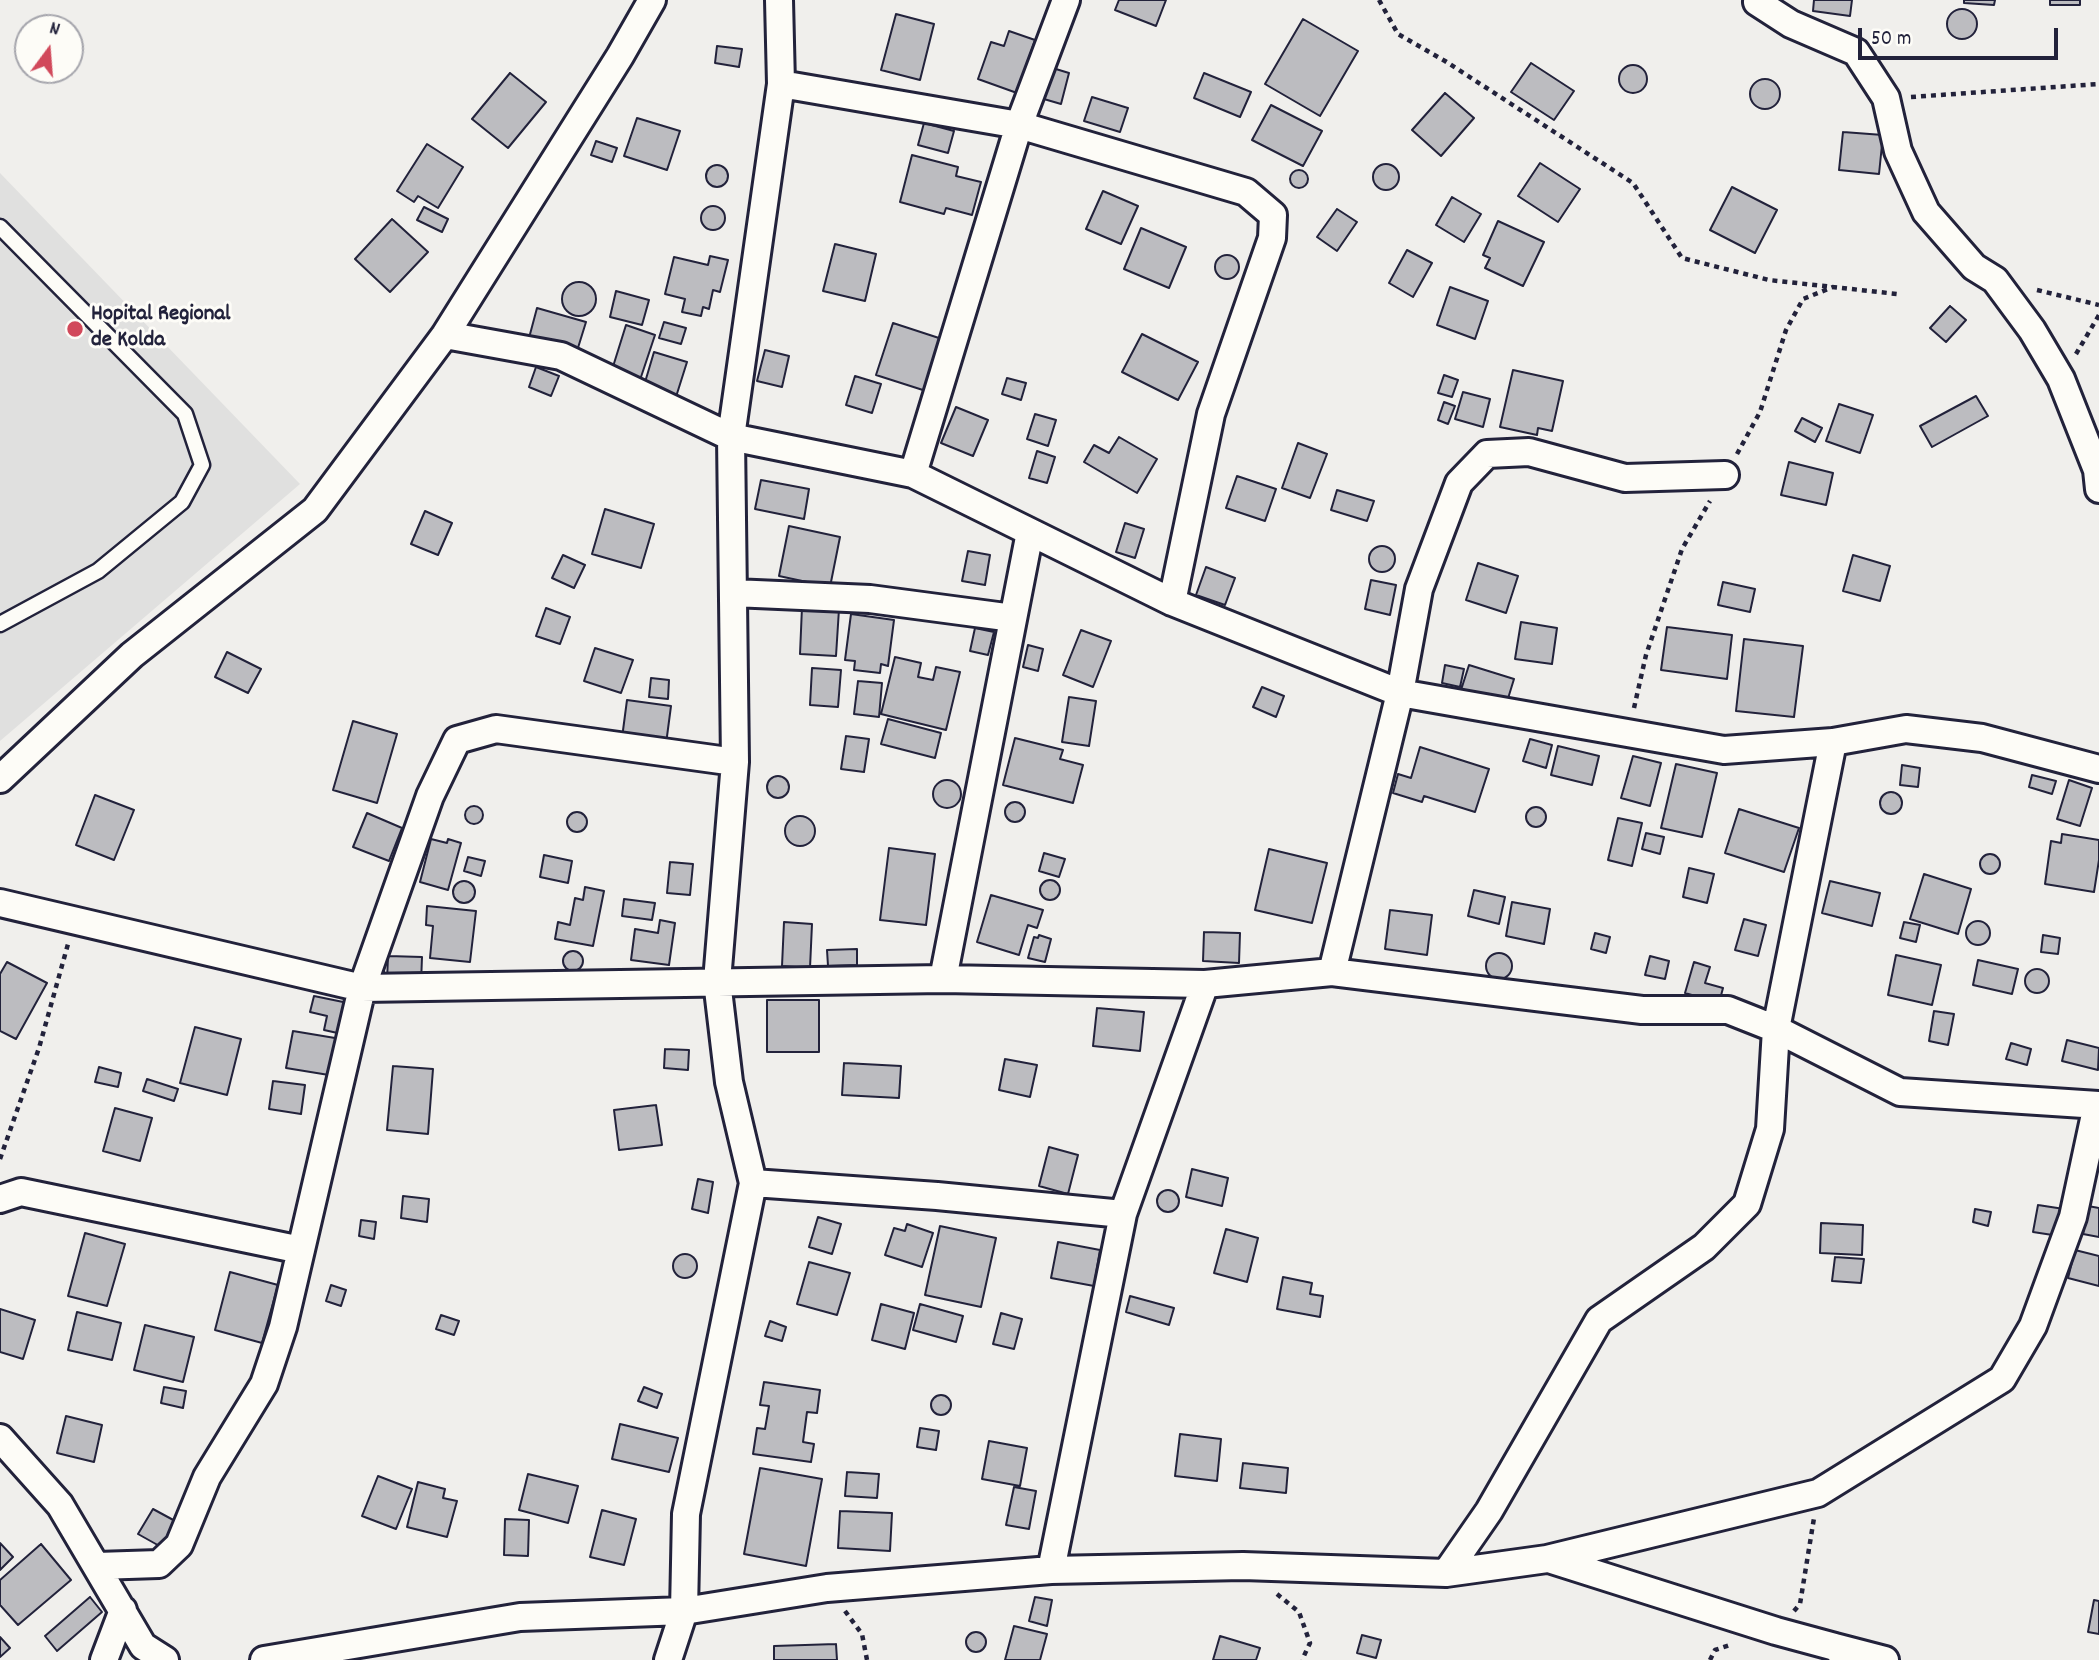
<!DOCTYPE html>
<html>
<head>
<meta charset="utf-8">
<style>
  body { margin:0 }
  #map { position:relative; width:2099px; height:1660px; overflow:hidden; background:#f0efec; font-family:Dekko,sans-serif }
  canvas { display:block }
  .north { position:absolute; left:14px; top:14px; width:70px; height:70px; box-sizing:border-box; background:#fdfcf7; border:2px solid #a5a5ac; border-radius:50%; rotate:16deg; font-size:19px; font-weight:700; line-height:28px; text-align:center; color:#22223b }
  .north::after { content:''; display:block; margin:auto; width:24px; height:32px; background:#d1495b; clip-path:polygon(50% 0,100% 100%,50% 72%,0 100%) }
  .scale { position:absolute; left:1858px; top:28px; width:200px; height:32px; box-sizing:border-box; border:4px solid #22223b; border-top:0; padding-left:9px; font-size:21px; line-height:24px; white-space:nowrap; color:#22223b; -webkit-text-stroke:5px #fdfcf7; paint-order:stroke }
</style>
</head>
<body>
<div id="map">
<canvas width="2099" height="1660"></canvas>
<div class="north">N</div>
<div class="scale">50 m</div>
</div>
<script>
const ctx = document.querySelector('canvas').getContext('2d');
ctx.lineJoin = 'round';
function paint(path, color) { ctx.fillStyle = color; ctx.fill(path, 'evenodd'); }
const toPath = rows => new Path2D(rows.map(r => 'M' + r).join(''));
function strokePath(path, color, width, dash) { ctx.strokeStyle = color; ctx.lineWidth = width; ctx.lineCap = dash ? 'butt' : 'round'; ctx.setLineDash(dash || []); ctx.stroke(path); }
function drawText(font, color, halo, rows, align = 'center') {
  ctx.font = font + ' Dekko,sans-serif'; ctx.lineWidth = 6; ctx.setLineDash([]); ctx.textBaseline = 'middle'; ctx.strokeStyle = halo; ctx.fillStyle = color; for (const [text, x, y, turn = 0] of rows) {
    ctx.save(); ctx.translate(x, y); ctx.rotate((+turn || 0) * Math.PI / 180); ctx.textAlign = isNaN(turn) ? turn : align; if (halo) ctx.strokeText(text, 0, 0); ctx.fillText(text, 0, 0); ctx.restore();
  }
}
const built = toPath([
  [0,173,300,484,0,741]
]);
const building = toPath([
  [1119,0,1166,0,1156,26,1115,10,1119,0],
  [1814,0,1852,0,1850,16,1813,11,1814,0],
  [1964,0,1995,0,1994,5,1964,3,1964,0],
  [2050,0,2080,0,2080,5,2050,5,2050,0],
  '1947 24a15 15 0 1 1 30 0a15 15 0 1 1-30 0Z',
  [896,14,934,24,920,80,881,70,896,14],
  [1303,19,1358,51,1320,116,1265,84,1303,19],
  [1009,31,1035,40,1017,93,978,79,991,42,1004,46,1009,31],
  [717,46,742,49,739,67,715,63,717,46],
  [1531,63,1574,91,1554,120,1511,92,1531,63],
  '1619 79a14 14 0 1 1 28 0a14 14 0 1 1-28 0Z',
  [1046,66,1069,73,1061,104,1037,97,1046,66],
  [510,73,546,102,508,148,472,119,510,73],
  [1204,73,1251,92,1240,117,1194,98,1204,73],
  '1750 94a15 15 0 1 1 30 0a15 15 0 1 1-30 0Z',
  [1445,93,1474,118,1441,156,1412,130,1445,93],
  [1092,97,1128,108,1120,132,1084,121,1092,97],
  [1271,105,1322,131,1303,166,1252,140,1271,105],
  [637,118,680,131,667,170,624,156,637,118],
  [924,123,954,131,948,153,918,145,924,123],
  [1843,132,1883,135,1879,174,1839,170,1843,132],
  [596,141,617,148,612,162,591,155,596,141],
  [427,144,463,167,438,208,418,196,414,202,397,191,427,144],
  [912,155,958,167,956,176,981,182,972,215,946,208,944,214,900,202,912,155],
  [1540,163,1580,189,1558,222,1518,196,1540,163],
  '1373 177a13 13 0 1 1 26 0a13 13 0 1 1-26 0Z',
  '706 176a11 11 0 1 1 22 0a11 11 0 1 1-22 0Z',
  '1290 179a9 9 0 1 1 18 0a9 9 0 1 1-18 0Z',
  [1732,187,1777,210,1755,253,1710,230,1732,187],
  [1103,191,1138,206,1121,244,1086,229,1103,191],
  [1452,197,1481,214,1464,242,1436,225,1452,197],
  '701 218a12 12 0 1 1 24 0a12 12 0 1 1-24 0Z',
  [424,207,448,219,442,232,417,220,424,207],
  [1337,209,1357,222,1337,251,1317,237,1337,209],
  [392,219,428,252,390,292,355,259,392,219],
  [1498,221,1544,242,1523,286,1485,268,1490,258,1483,255,1498,221],
  [1141,228,1186,247,1169,288,1124,269,1141,228],
  [835,244,876,254,865,301,823,291,835,244],
  [1407,250,1432,263,1413,297,1389,283,1407,250],
  '1215 267a12 12 0 1 1 24 0a12 12 0 1 1-24 0Z',
  [710,256,728,260,720,292,713,290,709,309,703,307,701,316,682,312,685,299,665,294,674,257,708,265,710,256],
  '562 299a17 17 0 1 1 34 0a17 17 0 1 1-34 0Z',
  [1450,287,1488,301,1475,339,1437,325,1450,287],
  [616,291,649,300,642,325,610,317,616,291],
  [1950,306,1966,320,1946,342,1930,328,1950,306],
  [537,308,586,322,577,351,529,338,537,308],
  [664,322,686,328,681,344,659,338,664,322],
  [893,323,942,339,926,391,876,375,893,323],
  [626,325,655,335,639,383,611,373,626,325],
  [1142,334,1198,362,1178,400,1122,372,1142,334],
  [765,350,789,356,782,387,757,381,765,350],
  [654,352,687,362,675,400,643,389,654,352],
  [536,367,559,376,551,396,529,387,536,367],
  [1513,370,1563,381,1552,431,1538,428,1537,435,1500,427,1513,370],
  [1444,375,1458,380,1452,397,1438,393,1444,375],
  [855,376,881,384,872,413,846,405,855,376],
  [1007,378,1026,383,1021,400,1002,394,1007,378],
  [1463,392,1490,399,1483,427,1455,419,1463,392],
  [1976,396,1988,416,1932,447,1920,426,1976,396],
  [1444,402,1455,406,1448,424,1438,420,1444,402],
  [1839,404,1873,415,1860,453,1826,441,1839,404],
  [956,407,988,420,973,456,941,443,956,407],
  [1035,414,1056,420,1048,446,1027,439,1035,414],
  [1802,418,1822,428,1815,442,1795,431,1802,418],
  [1119,437,1157,459,1137,493,1084,462,1094,445,1109,453,1119,437],
  [1298,443,1327,454,1310,498,1282,488,1298,443],
  [1037,451,1055,457,1047,483,1029,478,1037,451],
  [1789,462,1833,473,1826,505,1781,495,1789,462],
  [1237,476,1276,489,1265,521,1226,508,1237,476],
  [761,480,809,489,804,519,755,509,761,480],
  [1337,490,1374,501,1367,521,1331,510,1337,490],
  [605,509,654,524,641,568,592,554,605,509],
  [425,511,452,523,438,555,411,544,425,511],
  [1125,523,1144,529,1135,558,1116,552,1125,523],
  [789,526,840,537,830,587,779,576,789,526],
  '1369 559a13 13 0 1 1 26 0a13 13 0 1 1-26 0Z',
  [968,551,990,555,985,585,962,581,968,551],
  [563,555,585,565,574,588,552,578,563,555],
  [1853,555,1890,566,1880,601,1843,591,1853,555],
  [1478,563,1518,576,1506,613,1466,600,1478,563],
  [1206,567,1235,578,1225,605,1196,595,1206,567],
  [1371,580,1396,585,1390,615,1365,609,1371,580],
  [1723,582,1755,589,1750,612,1718,605,1723,582],
  [802,607,839,609,836,656,800,654,802,607],
  [546,608,570,617,560,644,536,636,546,608],
  [851,614,894,620,888,666,881,664,880,673,854,670,855,661,845,660,851,614],
  [1521,622,1557,628,1552,664,1515,659,1521,622],
  [1667,627,1732,635,1727,679,1661,670,1667,627],
  [975,628,994,632,988,655,970,651,975,628],
  [1081,630,1111,641,1093,687,1063,675,1081,630],
  [1744,639,1803,646,1794,717,1736,711,1744,639],
  [1028,645,1043,649,1038,671,1023,667,1028,645],
  [595,648,633,660,621,693,584,681,595,648],
  [227,652,261,669,248,693,215,677,227,652],
  [895,657,921,663,918,677,933,680,936,667,960,672,946,730,881,714,895,657],
  [1445,665,1464,669,1460,687,1442,683,1445,665],
  [1469,665,1514,679,1506,705,1461,690,1469,665],
  [812,668,841,670,838,707,810,705,812,668],
  [651,678,669,680,668,699,649,697,651,678],
  [858,681,882,683,879,717,854,714,858,681],
  [1262,687,1284,696,1276,717,1253,707,1262,687],
  [1069,697,1096,701,1089,746,1062,742,1069,697],
  [627,700,671,706,666,744,622,738,627,700],
  [888,719,941,733,935,758,881,744,888,719],
  [353,721,397,734,377,803,333,790,353,721],
  [846,736,869,739,864,772,841,769,846,736],
  [1015,738,1063,750,1060,759,1083,765,1073,803,1003,785,1015,738],
  [1530,739,1552,745,1546,768,1523,761,1530,739],
  [1558,746,1599,756,1592,785,1551,775,1558,746],
  [1420,747,1489,769,1475,812,1424,796,1422,802,1393,793,1398,774,1411,778,1420,747],
  [1633,756,1661,763,1650,806,1621,798,1633,756],
  [1676,764,1717,773,1702,837,1661,828,1676,764],
  [1902,765,1920,768,1918,787,1900,785,1902,765],
  [2032,775,2056,781,2052,794,2029,787,2032,775],
  '767 787a11 11 0 1 1 22 0a11 11 0 1 1-22 0Z',
  [2069,780,2092,788,2080,826,2057,819,2069,780],
  '933 794a14 14 0 1 1 28 0a14 14 0 1 1-28 0Z',
  '1880 803a11 11 0 1 1 22 0a11 11 0 1 1-22 0Z',
  [95,795,134,810,114,860,76,845,95,795],
  '1005 812a10 10 0 1 1 20 0a10 10 0 1 1-20 0Z',
  '465 815a9 9 0 1 1 18 0a9 9 0 1 1-18 0Z',
  '1526 817a10 10 0 1 1 20 0a10 10 0 1 1-20 0Z',
  [1739,809,1799,828,1784,872,1725,853,1739,809],
  '567 822a10 10 0 1 1 20 0a10 10 0 1 1-20 0Z',
  [367,813,402,828,389,861,353,847,367,813],
  '785 831a15 15 0 1 1 30 0a15 15 0 1 1-30 0Z',
  [1618,818,1642,823,1632,866,1608,860,1618,818],
  [1646,833,1664,837,1660,854,1642,849,1646,833],
  [2062,834,2099,840,2099,860,2094,892,2045,884,2051,841,2061,843,2062,834],
  [431,839,447,843,448,839,461,843,448,890,420,882,431,839],
  [889,848,935,854,926,925,880,920,889,848],
  [1269,849,1327,863,1312,923,1255,910,1269,849],
  [1044,853,1065,859,1059,877,1039,871,1044,853],
  '1980 864a10 10 0 1 1 20 0a10 10 0 1 1-20 0Z',
  [544,855,572,861,568,883,540,877,544,855],
  [468,857,485,861,481,876,464,871,468,857],
  [670,862,693,864,690,895,667,893,670,862],
  [1689,868,1714,874,1707,903,1683,897,1689,868],
  [1924,874,1971,889,1958,934,1910,919,1924,874],
  '1040 890a10 10 0 1 1 20 0a10 10 0 1 1-20 0Z',
  '453 892a11 11 0 1 1 22 0a11 11 0 1 1-22 0Z',
  [1830,881,1880,893,1872,926,1822,913,1830,881],
  [585,887,604,891,593,946,555,939,558,922,570,925,575,898,583,900,585,887],
  [1474,890,1505,897,1499,924,1468,916,1474,890],
  [991,895,1043,910,1037,928,1028,925,1019,955,977,942,991,895],
  [624,899,655,903,652,920,622,916,624,899],
  [1512,902,1550,909,1544,944,1506,936,1512,902],
  [427,906,476,911,470,962,430,958,433,926,426,925,427,906],
  [1390,910,1432,915,1427,955,1385,949,1390,910],
  [1744,919,1766,925,1758,956,1735,950,1744,919],
  [660,920,675,923,669,965,631,960,635,929,658,933,660,920],
  '1966 933a12 12 0 1 1 24 0a12 12 0 1 1-24 0Z',
  [784,922,812,924,810,968,782,966,784,922],
  [1904,922,1920,925,1916,942,1900,938,1904,922],
  [1204,932,1240,933,1239,963,1203,961,1204,932],
  [1595,933,1610,937,1606,953,1591,949,1595,933],
  [1039,935,1051,939,1045,962,1028,958,1034,937,1038,938,1039,935],
  [2043,935,2060,938,2058,954,2041,952,2043,935],
  [857,949,857,965,828,966,827,950,857,949],
  '563 961a10 10 0 1 1 20 0a10 10 0 1 1-20 0Z',
  '1486 966a13 13 0 1 1 26 0a13 13 0 1 1-26 0Z',
  [1896,955,1941,965,1932,1005,1888,995,1896,955],
  [388,956,422,957,421,984,387,982,388,956],
  [1650,956,1669,961,1665,979,1645,975,1650,956],
  [1978,960,2018,969,2012,994,1973,985,1978,960],
  [7,962,47,983,16,1039,0,1031,0,974,7,962],
  [1694,962,1710,967,1705,983,1723,988,1719,1003,1685,993,1694,962],
  '2025 981a12 12 0 1 1 24 0a12 12 0 1 1-24 0Z',
  [314,996,348,1003,342,1034,324,1030,327,1016,310,1012,314,996],
  [767,1000,819,1000,819,1052,767,1052,767,1000],
  [1097,1008,1144,1012,1140,1051,1093,1046,1097,1008],
  [1934,1011,1954,1014,1948,1045,1929,1041,1934,1011],
  [195,1027,241,1039,227,1095,180,1083,195,1027],
  [293,1031,341,1039,335,1076,286,1068,293,1031],
  [2067,1040,2099,1048,2098,1070,2062,1061,2067,1040],
  [2011,1043,2031,1049,2027,1065,2006,1059,2011,1043],
  [665,1049,689,1050,688,1070,664,1068,665,1049],
  [1005,1059,1037,1065,1030,1097,999,1090,1005,1059],
  [844,1063,901,1066,899,1098,842,1095,844,1063],
  [393,1066,433,1069,428,1134,387,1130,393,1066],
  [99,1067,121,1073,118,1087,95,1082,99,1067],
  [147,1079,178,1089,174,1101,143,1091,147,1079],
  [273,1081,305,1085,301,1114,269,1109,273,1081],
  [656,1105,662,1145,619,1150,614,1110,656,1105],
  [115,1108,152,1118,140,1161,103,1151,115,1108],
  [1049,1147,1078,1155,1068,1194,1039,1186,1049,1147],
  [1192,1169,1228,1178,1222,1206,1186,1197,1192,1169],
  [698,1179,713,1182,708,1213,692,1209,698,1179],
  '1157 1201a11 11 0 1 1 22 0a11 11 0 1 1-22 0Z',
  [403,1196,429,1199,427,1222,401,1218,403,1196],
  [2038,1205,2064,1209,2059,1236,2033,1232,2038,1205],
  [2088,1206,2099,1208,2099,1237,2083,1234,2088,1206],
  [1975,1209,1991,1212,1988,1226,1973,1222,1975,1209],
  [818,1217,841,1224,832,1254,809,1247,818,1217],
  [361,1220,376,1222,374,1239,359,1236,361,1220],
  [1821,1223,1863,1225,1862,1255,1820,1253,1821,1223],
  [907,1224,933,1233,922,1267,885,1255,894,1228,905,1231,907,1224],
  [940,1226,996,1238,981,1307,925,1295,940,1226],
  [1226,1229,1258,1238,1247,1282,1214,1273,1226,1229],
  [85,1233,125,1244,107,1306,68,1296,85,1233],
  [1058,1242,1100,1250,1094,1286,1051,1278,1058,1242],
  [2075,1250,2099,1256,2099,1286,2068,1278,2075,1250],
  '673 1266a12 12 0 1 1 24 0a12 12 0 1 1-24 0Z',
  [1835,1257,1864,1259,1861,1283,1832,1281,1835,1257],
  [809,1262,850,1273,837,1315,797,1304,809,1262],
  [230,1272,278,1285,262,1343,215,1330,230,1272],
  [1283,1277,1312,1283,1310,1294,1323,1296,1320,1317,1277,1309,1283,1277],
  [331,1285,346,1290,341,1306,326,1301,331,1285],
  [1130,1296,1174,1308,1169,1325,1126,1312,1130,1296],
  [881,1304,914,1313,905,1349,872,1340,881,1304],
  [920,1304,963,1316,956,1342,913,1330,920,1304],
  [0,1309,35,1320,23,1359,0,1352,0,1309],
  [77,1312,121,1323,112,1360,68,1350,77,1312],
  [1001,1313,1022,1319,1014,1349,993,1344,1001,1313],
  [441,1315,459,1321,454,1335,436,1329,441,1315],
  [770,1321,786,1327,782,1341,765,1336,770,1321],
  [145,1325,194,1337,183,1382,134,1370,145,1325],
  [764,1382,820,1390,817,1413,807,1412,803,1442,814,1444,811,1462,753,1454,757,1428,765,1429,769,1406,760,1405,764,1382],
  [164,1387,186,1391,183,1408,161,1403,164,1387],
  [644,1387,662,1394,657,1408,638,1401,644,1387],
  '931 1405a10 10 0 1 1 20 0a10 10 0 1 1-20 0Z',
  [66,1416,102,1425,94,1462,57,1453,66,1416],
  [620,1424,678,1438,669,1472,612,1459,620,1424],
  [920,1428,939,1431,936,1450,917,1447,920,1428],
  [1180,1434,1221,1439,1217,1481,1175,1476,1180,1434],
  [989,1441,1027,1448,1020,1486,982,1479,989,1441],
  [1243,1463,1288,1468,1286,1493,1240,1488,1243,1463],
  [760,1468,822,1479,806,1566,744,1554,760,1468],
  [847,1472,879,1474,877,1498,845,1496,847,1472],
  [528,1474,578,1486,568,1523,519,1510,528,1474],
  [378,1476,412,1489,396,1529,362,1516,378,1476],
  [418,1482,445,1489,443,1498,457,1501,447,1537,407,1527,418,1482],
  [1014,1487,1036,1491,1029,1529,1006,1525,1014,1487],
  [153,1509,177,1522,163,1548,138,1534,153,1509],
  [602,1510,636,1519,624,1565,590,1557,602,1510],
  [840,1511,892,1513,890,1551,838,1548,840,1511],
  [505,1519,529,1520,528,1556,504,1555,505,1519],
  [0,1543,13,1557,0,1570,0,1543],
  [41,1544,71,1580,18,1625,0,1605,0,1580,41,1544],
  [90,1597,102,1612,57,1651,45,1636,90,1597],
  [1035,1597,1052,1600,1047,1626,1029,1621,1035,1597],
  [2094,1600,2099,1601,2099,1634,2088,1632,2094,1600],
  [1014,1626,1047,1634,1040,1660,1005,1660,1014,1626],
  '966 1642a10 10 0 1 1 20 0a10 10 0 1 1-20 0Z',
  [1362,1635,1381,1640,1376,1658,1357,1653,1362,1635],
  [1220,1636,1260,1648,1256,1660,1213,1660,1220,1636],
  [0,1637,10,1648,0,1657,0,1637],
  [836,1644,837,1660,774,1660,774,1646,836,1644]
]);
const path = toPath([
  [1379,0,1398,34,1445,61,1633,183,1682,258,1769,280,1897,294],
  [1911,97,2099,84],
  [2037,290,2099,305],
  [2076,354,2099,315],
  [1737,454,1760,412,1786,330,1803,299,1833,287],
  [1634,708,1646,655,1682,549,1710,501],
  [0,1159,39,1048,68,944],
  [1277,1594,1299,1612,1310,1643,1302,1660],
  [845,1611,862,1634,867,1660],
  [1794,1611,1800,1604,1814,1518],
  [1710,1660,1715,1650,1730,1645]
]);
const lane = toPath([
  [0,227,185,414,202,465,182,502,98,571,0,624]
]);
const street = toPath([
  [1758,0,1757,2,1791,24,1856,52,1886,98,1898,151,1926,212,1974,267,1995,280,2032,330,2061,379,2097,470,2099,489],
  [781,84,1019,125,1246,192,1273,215,1272,238,1211,414,1172,602],
  [445,335,561,356,731,437,913,474,1172,602,1400,693,1724,750,1833,742,1906,729,1982,738,2099,769],
  [913,474,1019,125,1066,0],
  [733,593,870,599,1013,618],
  [0,779,132,655,315,510,445,335,620,56,652,0],
  [0,903,362,988,943,979,1205,984,1332,972,1642,1010,1728,1010,1776,1029,1900,1092,2099,1105],
  [1332,972,1400,693,1419,589,1459,483,1487,454,1529,452,1625,478,1725,475],
  [943,979,1030,532],
  [753,1183,937,1196,1123,1214],
  [0,1199,21,1192,301,1250],
  [0,1438,60,1505,143,1646,165,1660],
  [1549,1559,1776,1631,1835,1647,1849,1660],
  [97,1566,159,1564,179,1545,207,1477,264,1384,283,1327,362,988,430,796,457,740,496,729,735,762],
  [1051,1570,1123,1214,1205,984],
  [1446,1573,1489,1511,1599,1320,1704,1247,1747,1204,1770,1129,1776,1029,1833,742],
  [1835,1647,1885,1660],
  [104,1660,123,1610],
  [264,1660,520,1617,684,1611,827,1588,1051,1570,1243,1566,1446,1573,1547,1559,1818,1493,2002,1379,2033,1326,2073,1217,2097,1105],
  [668,1660,684,1611,686,1514,753,1183,729,1082,717,981,735,762,731,437,781,84,779,0]
]);
const markers = [
  [75,329,9,"#d1495b"]
];
const poiNames = [
  ["Hopital Regional",91,316],
  ["de Kolda",91,342]
];
paint(built, '#e0e0df');
paint(building, '#bcbcc0');
strokePath(building, '#22223b', 2);
strokePath(lane, '#22223b', 19);
strokePath(street, '#22223b', 32);
strokePath(path, '#22223b', 4.5, [5, 5]);
strokePath(lane, '#fdfcf7', 14);
strokePath(street, '#fdfcf7', 26);
for (const [x, y, r, color] of markers) { const dot = new Path2D(); dot.arc(x, y, r, 0, 2 * Math.PI); ctx.fillStyle = color; ctx.fill(dot); strokePath(dot, '#fdfcf7', 2.5); }
drawText('bold 23px', '#22223b', '#fdfcf7', poiNames, 'left');
</script>
</body>
</html>
